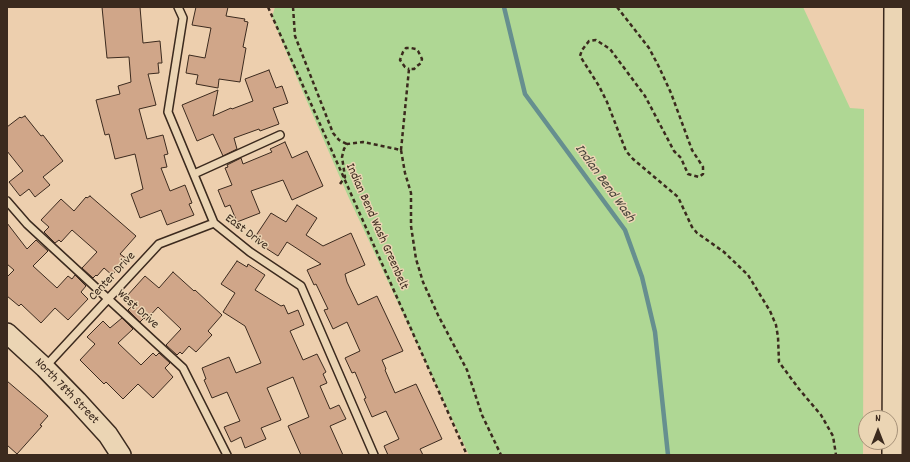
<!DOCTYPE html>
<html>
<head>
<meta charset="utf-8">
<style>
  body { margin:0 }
  #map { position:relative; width:910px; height:462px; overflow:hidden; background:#edcfae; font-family:Dekko,sans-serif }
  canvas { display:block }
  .frame { position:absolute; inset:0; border:8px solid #3b2a1e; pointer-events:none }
  .north { position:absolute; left:858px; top:410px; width:40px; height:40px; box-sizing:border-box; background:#ebd5b4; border:1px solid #a59178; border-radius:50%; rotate:0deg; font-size:11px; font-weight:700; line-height:16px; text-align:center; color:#3b2a1e }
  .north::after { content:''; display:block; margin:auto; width:14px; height:18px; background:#3b2a1e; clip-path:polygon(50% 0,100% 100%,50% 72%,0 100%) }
</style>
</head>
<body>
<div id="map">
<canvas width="910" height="462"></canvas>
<div class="frame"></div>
<div class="north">N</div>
</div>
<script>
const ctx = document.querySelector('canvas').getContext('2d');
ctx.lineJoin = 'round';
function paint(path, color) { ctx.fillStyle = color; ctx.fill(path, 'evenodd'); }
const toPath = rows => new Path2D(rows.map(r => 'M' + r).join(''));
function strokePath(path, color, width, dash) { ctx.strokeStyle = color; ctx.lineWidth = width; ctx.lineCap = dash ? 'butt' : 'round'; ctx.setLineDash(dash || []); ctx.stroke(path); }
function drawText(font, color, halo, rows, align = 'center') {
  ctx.font = font + ' Dekko,sans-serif'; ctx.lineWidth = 3; ctx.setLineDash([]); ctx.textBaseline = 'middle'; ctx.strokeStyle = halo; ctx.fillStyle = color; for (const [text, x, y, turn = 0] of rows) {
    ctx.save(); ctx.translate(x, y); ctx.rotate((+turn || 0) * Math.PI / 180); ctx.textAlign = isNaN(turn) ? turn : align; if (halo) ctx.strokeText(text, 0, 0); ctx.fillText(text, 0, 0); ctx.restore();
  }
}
const green = toPath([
  [275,7,803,7,850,108,864,109,863,455,469,455,348,196,299,83,272,17]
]);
const stream = toPath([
  [504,7,525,94,625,230,642,277,655,332,668,455]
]);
const building = toPath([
  [102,7,140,7,143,43,160,41,162,63,158,63,159,73,148,74,156,105,139,109,147,139,163,135,168,154,164,155,167,167,161,168,170,191,185,185,192,203,189,204,194,215,167,225,161,210,140,218,131,194,143,189,135,154,115,159,109,134,105,135,96,100,120,94,118,86,131,82,129,57,107,58,102,7],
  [196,7,228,7,226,16,245,19,244,21,248,22,243,47,246,48,240,82,219,79,218,88,196,84,198,75,186,73,189,55,205,58,211,28,192,25,196,7],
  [269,70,276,88,282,86,288,103,273,108,279,124,260,131,259,129,234,138,237,149,223,156,213,134,197,141,182,105,218,90,213,116,231,108,232,109,253,101,245,79,269,70],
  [25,116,41,136,43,135,63,161,43,177,50,185,35,197,29,189,20,196,9,182,23,171,7,151,7,127,20,117,21,118,25,116],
  [285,142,292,158,307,151,323,186,292,200,283,180,251,191,260,213,237,222,230,205,225,207,218,190,232,185,225,168,228,167,227,165,241,158,243,164,272,152,270,149,285,142],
  [90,196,136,236,120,254,127,259,112,275,104,268,97,276,96,275,93,278,82,268,97,252,72,230,61,242,59,240,55,243,44,232,49,227,41,220,61,199,74,211,86,197,87,198,90,196],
  [297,205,317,218,306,235,323,246,351,233,365,265,345,274,347,282,358,305,377,296,403,351,382,360,386,369,385,370,395,393,416,384,442,439,420,449,423,455,388,455,384,446,399,439,386,411,372,417,364,399,366,398,355,372,352,373,345,358,360,351,347,322,333,329,324,310,328,309,316,284,314,285,307,270,321,264,287,242,278,256,261,245,263,242,255,237,271,213,286,222,297,205],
  [7,223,27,249,36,240,48,251,33,266,57,288,68,276,72,279,75,275,86,286,81,292,88,299,68,320,55,308,41,323,21,304,19,306,7,296,7,277,14,270,7,264,7,223],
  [237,261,247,267,248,264,265,275,255,290,281,306,284,305,288,314,298,310,304,325,290,331,303,360,317,354,326,372,323,374,327,383,320,386,330,409,339,405,346,419,330,426,343,455,301,455,288,426,309,417,293,377,267,388,281,420,261,428,266,439,245,448,241,437,231,442,224,427,240,421,227,392,212,398,204,380,206,379,202,368,229,357,236,373,261,363,245,326,223,312,235,293,221,284,237,261],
  [173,272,194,291,195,290,222,315,208,331,212,335,196,352,189,346,182,354,180,352,177,355,166,345,181,329,158,307,146,320,144,318,140,322,128,310,134,304,126,297,145,276,159,288,173,272],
  [122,318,133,329,118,343,141,365,153,353,156,356,159,353,170,363,165,368,173,377,153,398,138,384,123,399,106,382,104,384,80,360,95,344,87,337,103,321,110,328,122,318],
  [7,381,48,416,40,425,42,426,17,454,7,445,7,381]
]);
const path = toPath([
  [268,7,467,455],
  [293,7,295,36,333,133,339,140,347,144],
  [617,7,649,48,659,67,671,93,692,150,703,167,703,174,699,177,688,174,681,158,674,151,645,96,610,49,596,40,589,41,582,50,580,56,599,86,607,102,626,151,633,159,678,197,692,227,697,233,724,252,748,275,770,311,776,325,778,337,779,362,799,389,821,415,833,436,836,455],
  [401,150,409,69,414,69,417,66,421,63,422,59,418,51,416,49,411,48,406,48,403,52,400,60,405,67,409,69],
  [340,184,345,177,342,157,344,149,347,144,363,142,401,150,405,173,411,193,411,226,416,259,423,282,438,315,467,370,482,415,501,455]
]);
const lane = toPath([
  [178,7,183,18,168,112,214,223,250,252,301,286,374,455],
  [194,174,280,135],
  [7,201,27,224,183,368,227,455],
  [45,367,159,244,214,223]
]);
const secondary = toPath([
  [7,333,45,368,77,401,108,435,121,455],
  [892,455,894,7]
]);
const streetNames = [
  ["Indian Bend Wash Greenbelt",376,227,66],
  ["East Drive",246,233,37],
  ["Center Drive",113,277,-47],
  ["West Drive",137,310,42],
  ["North 78th Street",66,392,46]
];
const waterNames = [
  ["Indian Bend Wash",604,184,54]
];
paint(green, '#afd794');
strokePath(stream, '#668f8f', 4.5);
paint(building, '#d0a689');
strokePath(building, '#3b2a1e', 1);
strokePath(lane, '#3b2a1e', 10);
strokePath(secondary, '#3b2a1e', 22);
strokePath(path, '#3b2a1e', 2.5, [4, 3]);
strokePath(lane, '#ebd5b4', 7);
strokePath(secondary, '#ebd5b4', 19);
drawText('13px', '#3b2a1e', '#ebd5b4', streetNames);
drawText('italic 14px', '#46433a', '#ebd5b4', waterNames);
</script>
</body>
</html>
